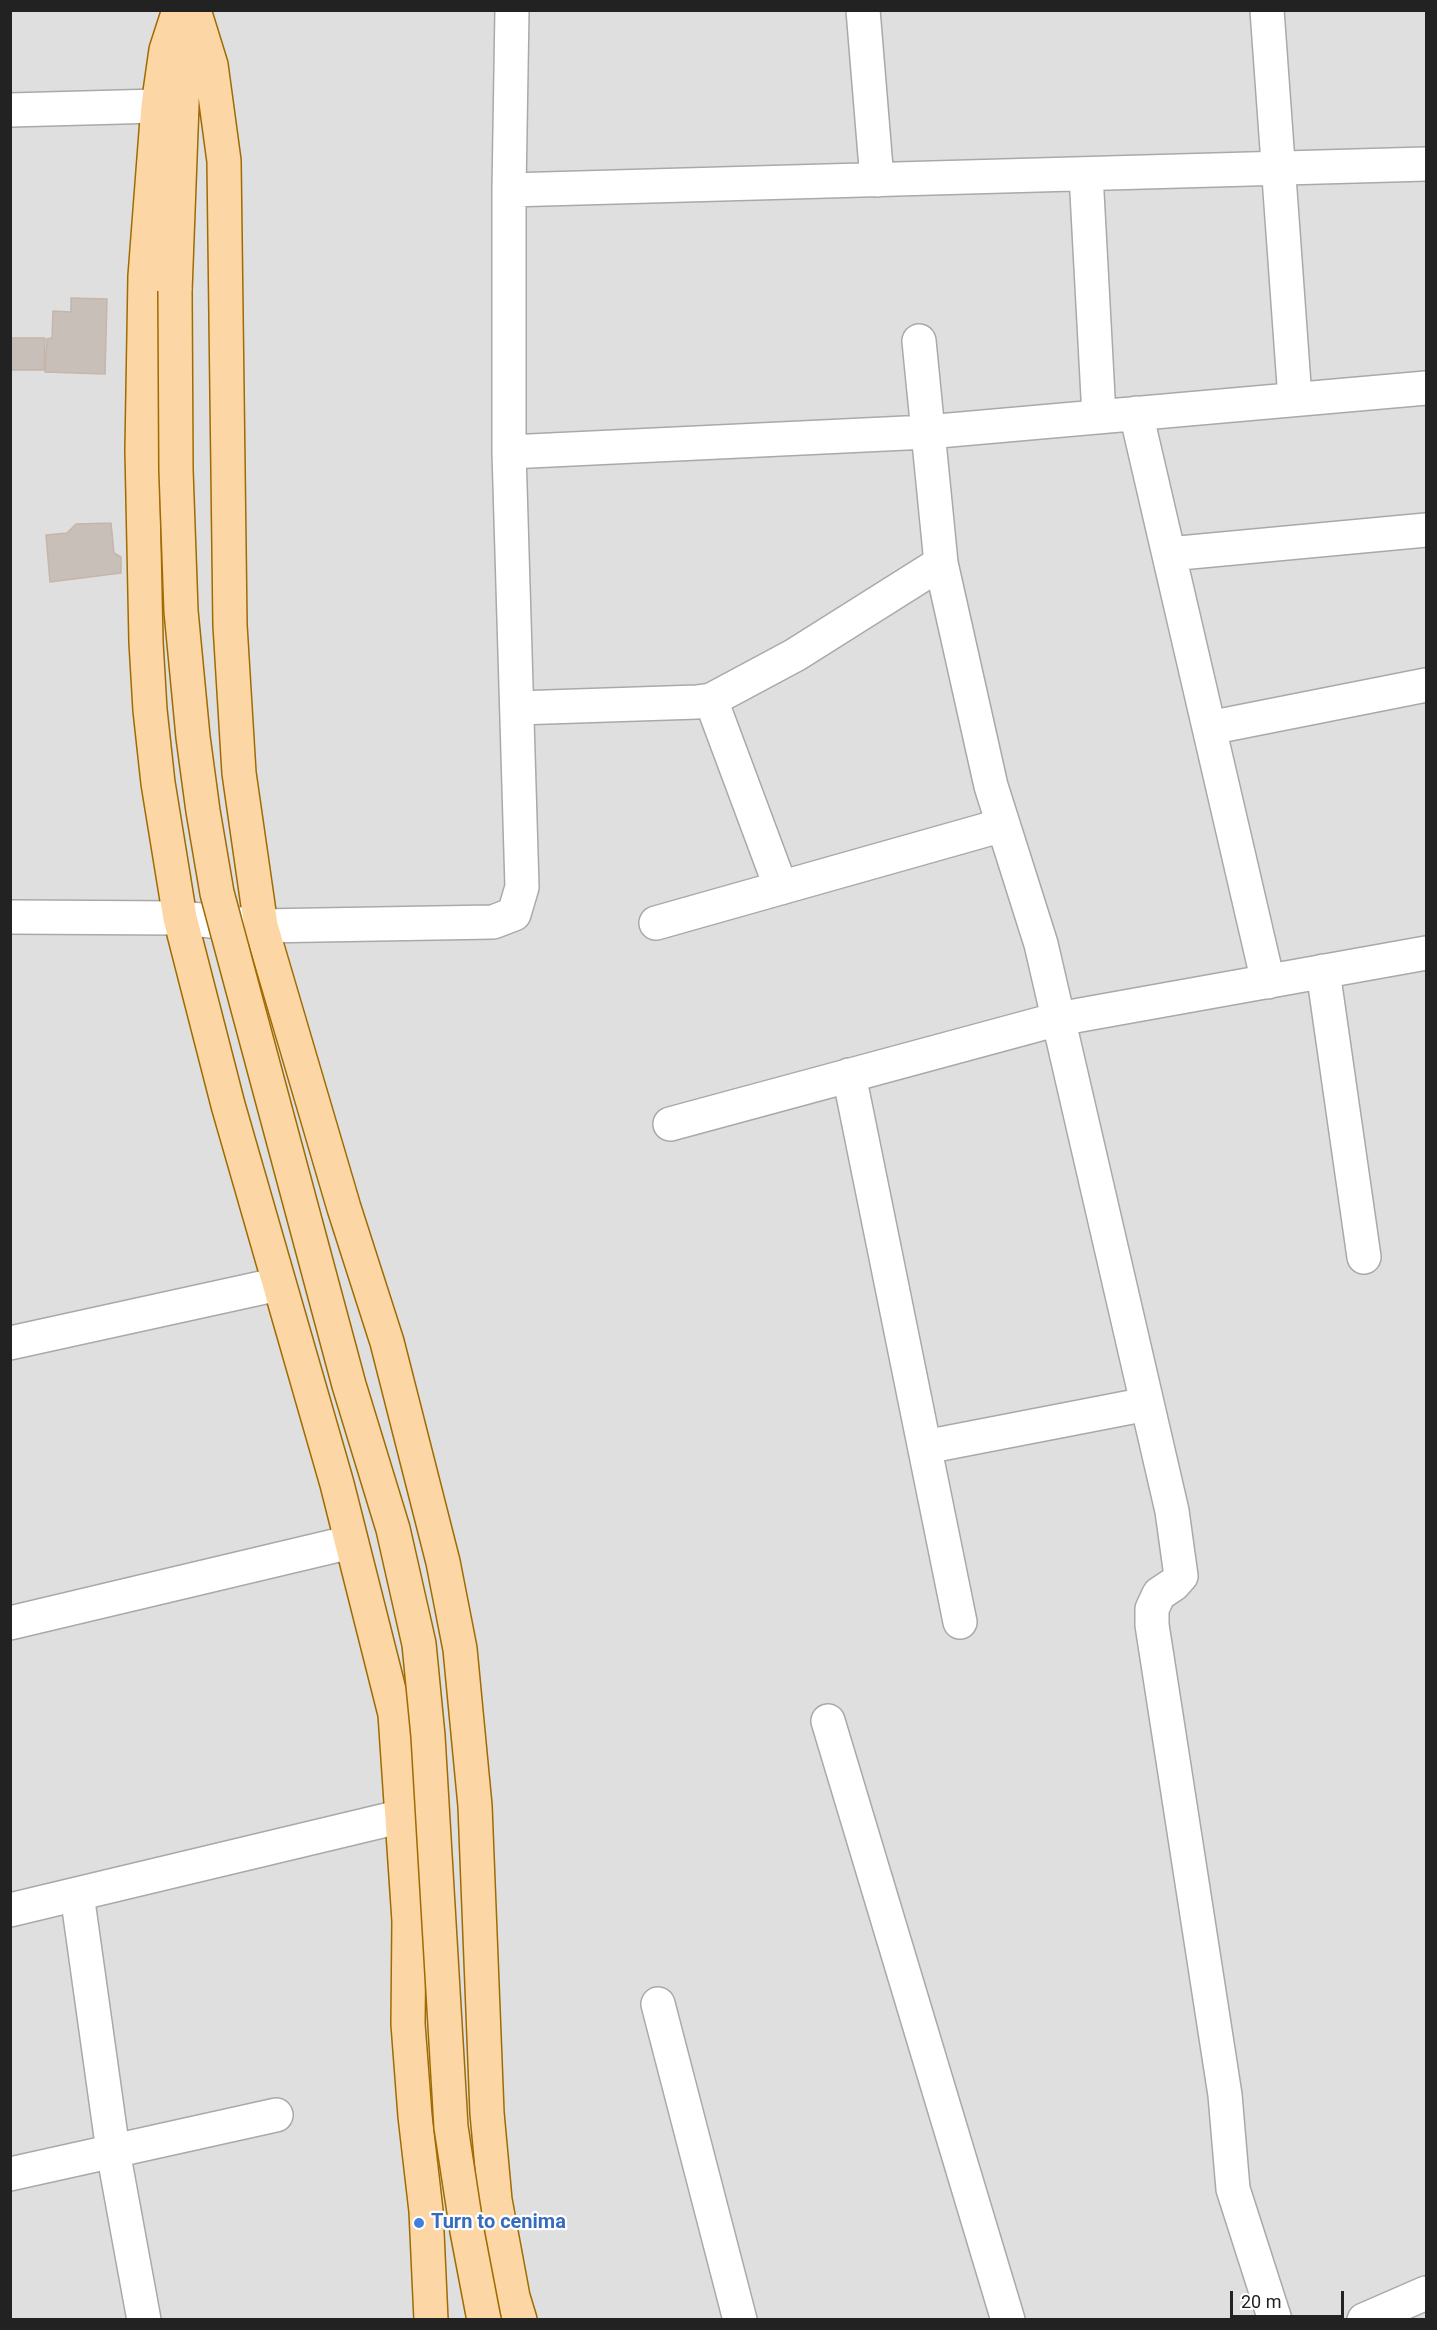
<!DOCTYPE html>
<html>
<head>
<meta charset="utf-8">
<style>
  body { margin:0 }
  #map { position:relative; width:1437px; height:2330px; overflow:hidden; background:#f2efe9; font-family:Roboto,sans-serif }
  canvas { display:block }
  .frame { position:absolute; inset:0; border:12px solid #222; pointer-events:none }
  .scale { position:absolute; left:1230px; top:2291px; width:114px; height:27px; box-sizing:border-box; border:3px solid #222; border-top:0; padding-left:8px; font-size:18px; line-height:21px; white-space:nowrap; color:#222; -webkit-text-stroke:4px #fff; paint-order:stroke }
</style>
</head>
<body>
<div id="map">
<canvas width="1437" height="2330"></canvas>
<div class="frame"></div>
<div class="scale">20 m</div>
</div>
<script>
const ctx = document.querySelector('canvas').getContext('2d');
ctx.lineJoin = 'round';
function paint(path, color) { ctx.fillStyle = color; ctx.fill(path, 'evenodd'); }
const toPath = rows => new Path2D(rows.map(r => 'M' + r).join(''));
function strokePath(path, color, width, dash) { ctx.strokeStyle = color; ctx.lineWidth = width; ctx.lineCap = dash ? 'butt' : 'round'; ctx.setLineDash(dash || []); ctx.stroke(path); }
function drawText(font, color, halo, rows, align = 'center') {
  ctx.font = font + ' Roboto,sans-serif'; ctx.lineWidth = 4.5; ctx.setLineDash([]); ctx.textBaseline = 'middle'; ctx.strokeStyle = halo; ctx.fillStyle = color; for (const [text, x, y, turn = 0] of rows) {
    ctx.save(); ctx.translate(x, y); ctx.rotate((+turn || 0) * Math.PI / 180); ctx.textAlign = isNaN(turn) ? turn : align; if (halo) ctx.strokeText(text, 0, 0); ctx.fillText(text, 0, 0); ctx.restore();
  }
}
const residential = toPath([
  [11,11,1426,11,1426,2319,11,2319]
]);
const building = toPath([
  [71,298,107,299,105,374,45,372,47,339,52,338,53,311,71,312,71,298],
  [10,338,45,338,44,370,10,370,10,338],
  [111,523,114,553,121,557,121,573,50,582,46,535,67,533,76,524,111,523]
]);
const minor = toPath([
  [863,10,877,180],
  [1267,10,1295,399],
  [10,110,158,106],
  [1086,174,1099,416],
  [509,190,1426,164],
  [919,341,941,563,991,786,1041,944,1172,1511,1181,1576,1174,1584,1159,1594,1152,1609,1152,1625,1225,2095,1233,2189,1275,2320],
  [1136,413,1268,982],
  [509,452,927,432,1426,388],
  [1169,554,1426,530],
  [711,700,781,888],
  [517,708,697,702,711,700,795,655,941,563],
  [1209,728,1426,685],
  [10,917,180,918,261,926,493,922,514,914,522,887,509,452,509,190,512,10],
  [656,923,1003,825],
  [1323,971,1364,1257],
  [849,1075,960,1622],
  [670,1124,1058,1019,1426,953],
  [10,1343,279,1284],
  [925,1447,1147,1404],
  [10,1623,351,1542],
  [828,1721,1008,2320],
  [77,1894,113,2151,144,2320],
  [10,1910,403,1816],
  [658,2004,740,2320],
  [10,2174,276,2115]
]);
const tertiary = toPath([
  [1364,2320,1426,2293]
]);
const primary = toPath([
  [179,10,166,50,158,106,145,276,142,450,146,642,150,710,158,783,180,918,228,1105,337,1484,395,1714,409,1921,408,2024,415,2116,426,2211,431,2320],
  [194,10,211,65,224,161,230,625,239,773,261,926,344,1208,387,1342,443,1562,460,1649,475,1806,487,2113,495,2200,513,2297,520,2320],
  [175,291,184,51]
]);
const primaryBridge = toPath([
  [175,291,176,470,181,611,193,737,203,811,217,893,349,1385,393,1529,419,1644,428,1736,451,2127,467,2231,484,2320]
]);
const markers = [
  [419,2223,6,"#3f7fe0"]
];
const shopNames = [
  ["Turn to cenima",431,2223]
];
paint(residential, '#e0dfdf');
paint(building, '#c7bfb8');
strokePath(building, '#c4b6ab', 1.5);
strokePath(minor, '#a9a9a9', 36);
strokePath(tertiary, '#a9a9a9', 36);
strokePath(primary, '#a06b00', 36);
strokePath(minor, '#fff', 33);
strokePath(tertiary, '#fff', 33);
strokePath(primary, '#fcd6a4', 33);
strokePath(primaryBridge, '#a06b00', 36, []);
strokePath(primaryBridge, '#fcd6a4', 33);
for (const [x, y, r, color] of markers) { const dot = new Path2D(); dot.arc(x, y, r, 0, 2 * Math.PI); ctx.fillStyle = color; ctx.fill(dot); strokePath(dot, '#fff', 2); }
drawText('bold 20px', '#366cbe', '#fff', shopNames, 'left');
</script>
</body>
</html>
